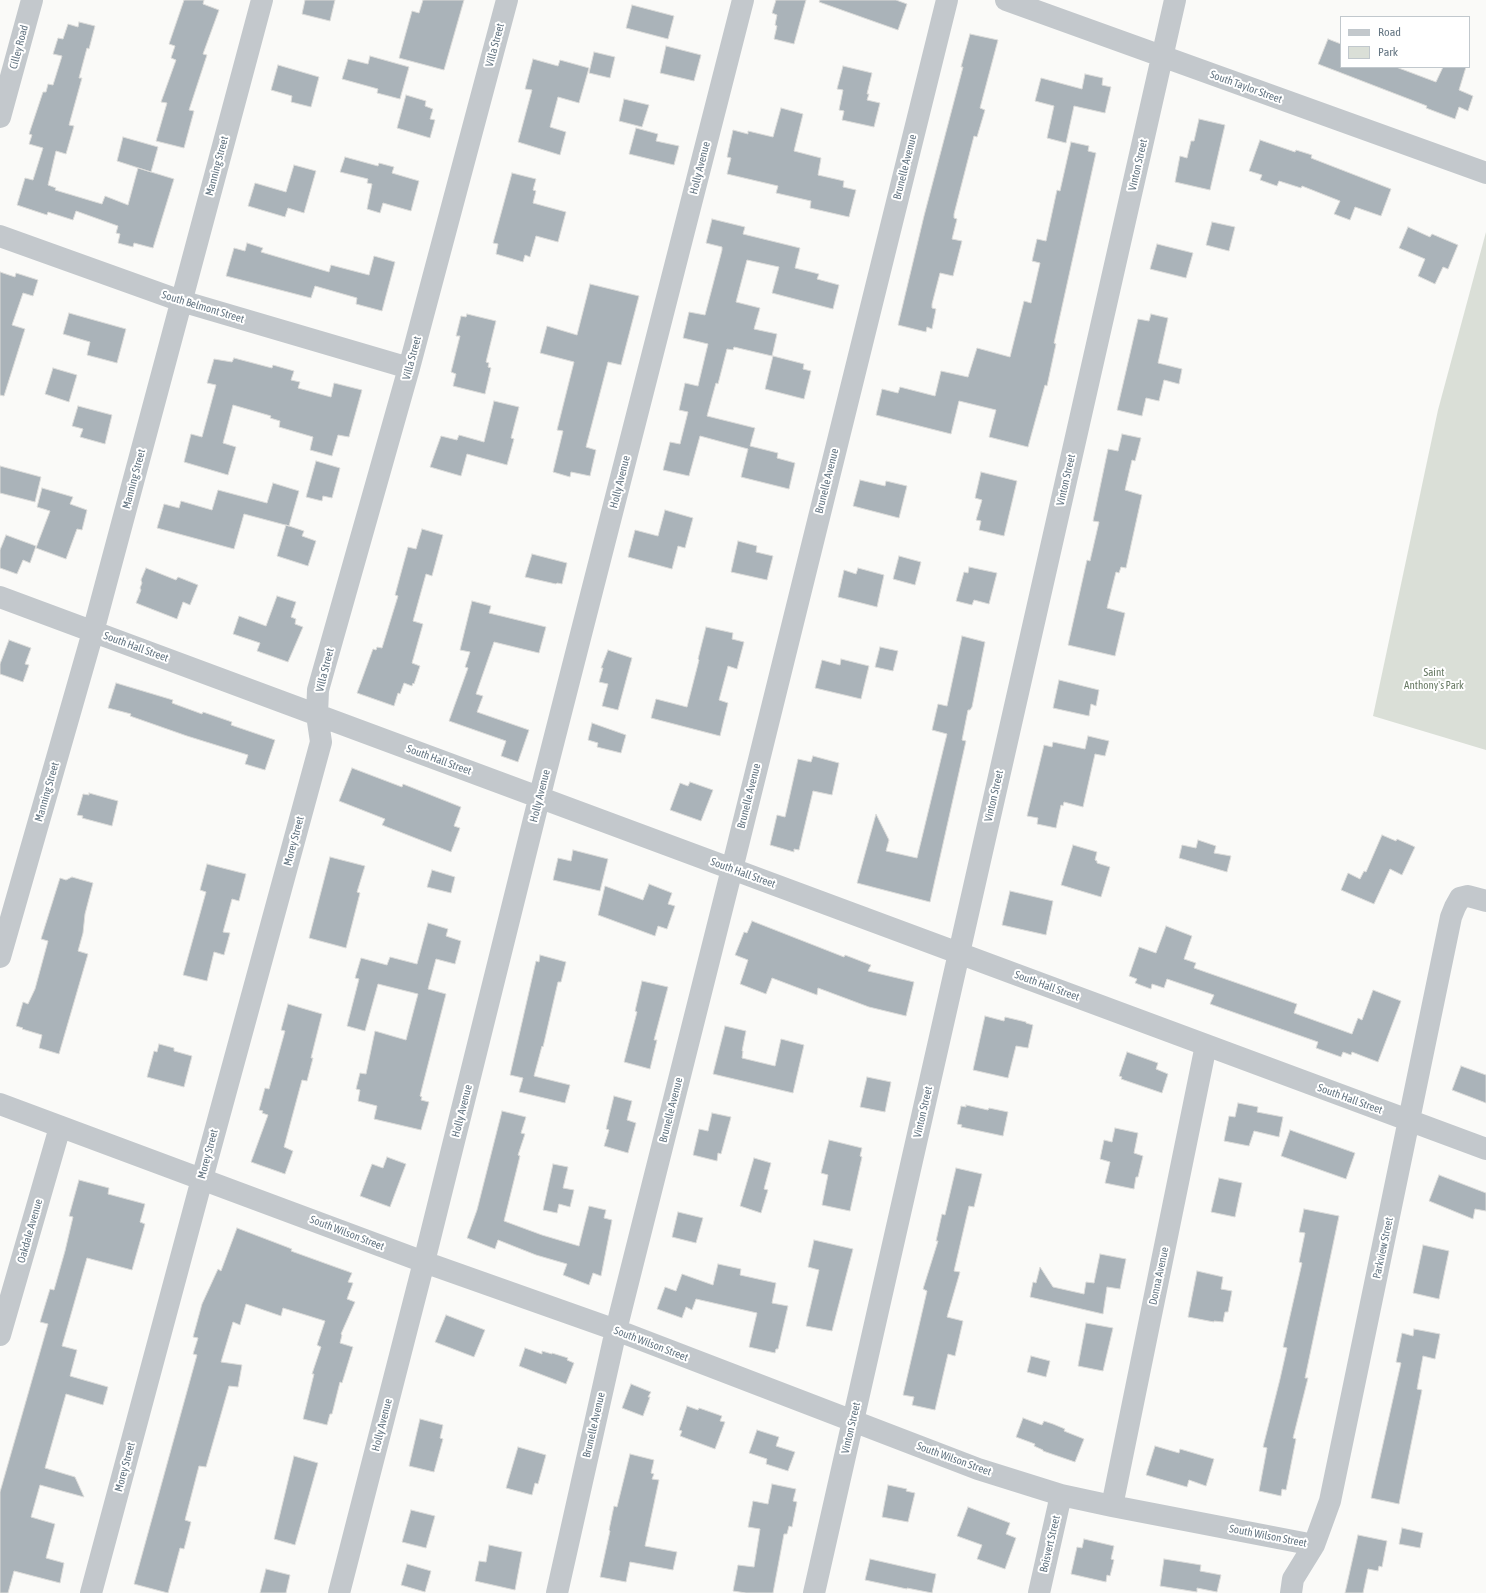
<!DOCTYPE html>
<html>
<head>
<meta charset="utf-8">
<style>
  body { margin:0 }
  #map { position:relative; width:1486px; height:1593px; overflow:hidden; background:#fafaf8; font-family:"Asap Condensed",sans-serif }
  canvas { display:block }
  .legend { position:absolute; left:1340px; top:16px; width:130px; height:52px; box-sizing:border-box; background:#fff; border:1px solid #c1c8cd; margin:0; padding:5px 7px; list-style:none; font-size:12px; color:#657683 }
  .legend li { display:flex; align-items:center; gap:8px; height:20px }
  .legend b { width:20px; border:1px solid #c1c8cd }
</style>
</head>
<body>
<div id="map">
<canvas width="1486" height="1593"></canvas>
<ul class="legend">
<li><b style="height:5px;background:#c3c8cc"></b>Road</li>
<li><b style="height:11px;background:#dadfd7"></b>Park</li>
</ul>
</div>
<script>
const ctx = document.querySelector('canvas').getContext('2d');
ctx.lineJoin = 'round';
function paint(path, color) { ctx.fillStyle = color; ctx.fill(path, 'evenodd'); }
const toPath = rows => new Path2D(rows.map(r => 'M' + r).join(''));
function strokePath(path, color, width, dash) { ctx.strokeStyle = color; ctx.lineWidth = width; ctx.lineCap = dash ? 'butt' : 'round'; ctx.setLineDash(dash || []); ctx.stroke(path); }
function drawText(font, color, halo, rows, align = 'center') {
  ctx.font = font + ' "Asap Condensed",sans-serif'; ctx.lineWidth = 4; ctx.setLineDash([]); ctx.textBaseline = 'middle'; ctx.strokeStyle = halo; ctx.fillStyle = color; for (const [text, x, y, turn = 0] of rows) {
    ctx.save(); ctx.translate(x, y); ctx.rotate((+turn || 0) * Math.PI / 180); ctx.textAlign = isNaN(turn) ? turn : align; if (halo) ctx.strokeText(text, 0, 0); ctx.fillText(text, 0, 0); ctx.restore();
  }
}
const green = toPath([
  [1486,232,1486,750,1373,716,1438,410]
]);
const building = toPath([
  [184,0,204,0,203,4,219,10,203,54,207,55,189,110,194,111,184,148,156,141,167,103,161,102,176,60,171,58,175,46,169,44,184,0],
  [305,0,335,0,330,21,302,14,305,0],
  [423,0,464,0,444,70,399,58,412,11,419,13,423,0],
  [776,0,806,0,794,44,774,39,777,26,775,25,777,15,772,13,776,0],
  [820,0,896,0,907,4,898,30,819,2,820,0],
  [632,5,674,16,668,39,626,28,632,5],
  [79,22,95,26,89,49,87,48,79,78,82,78,69,125,74,126,66,154,56,151,48,185,56,188,55,190,102,204,105,196,128,205,138,168,174,179,153,248,134,243,133,247,118,243,120,234,116,233,118,226,76,211,73,220,48,212,47,215,17,205,25,178,33,180,43,148,29,144,32,135,29,134,43,92,46,92,48,84,53,85,62,56,53,54,58,38,63,39,68,24,78,27,79,22],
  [970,34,998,40,980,108,985,110,977,137,974,136,954,214,954,218,957,219,952,239,962,241,953,276,940,273,932,304,932,308,936,309,932,329,927,327,926,332,898,325,924,216,963,67,961,67,970,34],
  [1328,39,1341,44,1341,67,1396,67,1436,82,1443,67,1466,67,1459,90,1473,96,1468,111,1459,107,1455,119,1426,108,1427,106,1318,64,1328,39],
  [666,46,701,55,694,81,660,73,666,46],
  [594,52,615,57,610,78,589,73,594,52],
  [370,56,409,67,400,99,377,93,378,89,342,79,348,59,368,64,370,56],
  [533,59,558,66,560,60,589,68,579,103,558,97,550,127,566,132,560,155,518,142,532,90,525,89,533,59],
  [278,65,319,77,311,107,291,102,292,96,271,90,278,65],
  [843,66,872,73,867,94,869,94,867,100,880,103,874,127,842,120,844,111,839,110,843,90,837,89,843,66],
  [1085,74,1103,78,1102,85,1111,87,1105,113,1074,106,1066,143,1047,138,1054,106,1035,101,1041,78,1082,89,1085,74],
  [406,95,426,101,425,106,433,109,430,119,435,120,430,138,397,128,406,95],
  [624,99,649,105,642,127,619,121,624,99],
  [781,108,803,114,794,151,821,158,818,175,844,181,843,187,856,190,849,217,810,208,811,201,776,193,778,186,727,174,731,158,727,157,733,130,748,134,748,131,773,137,781,108],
  [1199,119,1225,125,1210,190,1175,182,1180,156,1187,158,1191,141,1194,141,1199,119],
  [636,128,658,134,656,141,679,146,674,165,629,154,636,128],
  [123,137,158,147,151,172,117,161,123,137],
  [1260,140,1295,152,1296,150,1312,155,1311,158,1391,189,1381,216,1355,207,1350,220,1334,214,1340,201,1302,186,1301,188,1279,181,1277,186,1260,180,1262,175,1249,171,1260,140],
  [1071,142,1089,146,1088,151,1096,153,1054,343,1056,344,1047,386,1045,385,1028,447,989,437,996,410,959,401,951,434,876,415,882,389,898,393,900,387,935,396,941,371,968,377,977,348,1010,357,1024,301,1031,303,1040,263,1032,261,1037,239,1046,241,1057,190,1060,191,1071,142],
  [345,157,378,166,379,163,394,167,392,173,419,181,411,211,383,203,380,213,367,209,372,184,367,183,368,179,340,172,345,157],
  [294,165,316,171,304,213,288,208,285,217,248,206,255,183,286,192,294,165],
  [512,173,536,179,533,190,536,191,533,203,566,212,558,242,536,236,530,257,525,255,523,262,496,254,498,244,493,243,512,173],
  [712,219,745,227,743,234,800,248,795,268,819,274,817,279,839,285,833,309,772,293,779,267,747,260,736,302,760,308,754,329,777,334,772,356,734,347,733,350,727,349,718,384,716,383,707,416,755,428,750,446,778,453,777,458,795,463,789,489,741,477,748,449,700,436,689,476,663,470,670,442,680,444,688,412,679,410,685,383,698,386,708,344,683,338,689,312,705,315,722,250,722,247,706,243,712,219],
  [1212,222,1235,227,1229,251,1206,245,1212,222],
  [1408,227,1430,237,1432,234,1458,245,1448,269,1443,267,1435,284,1418,276,1425,259,1399,248,1408,227],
  [247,243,263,248,261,252,329,272,331,265,369,275,374,256,395,262,382,311,356,304,357,298,315,286,311,298,226,276,234,248,245,251,247,243],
  [1157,244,1193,253,1186,278,1150,269,1157,244],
  [0,272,15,277,16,273,38,280,33,296,23,293,12,325,25,329,4,396,0,395,0,272],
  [590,284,639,296,621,365,608,362,586,447,596,450,590,476,571,472,570,477,553,472,563,431,557,430,574,362,540,353,547,326,577,335,590,284],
  [69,313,126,329,117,363,87,355,90,342,63,334,69,313],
  [467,314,496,321,486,362,489,363,488,367,491,368,485,394,453,386,456,374,451,372,460,336,456,336,461,316,466,317,467,314],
  [1151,314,1168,318,1158,363,1182,369,1179,384,1164,380,1159,401,1146,398,1142,416,1117,410,1138,319,1149,321,1151,314],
  [773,356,804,364,803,369,811,371,804,399,765,389,773,356],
  [234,358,272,368,273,365,294,371,291,380,300,382,298,388,331,397,334,383,362,390,349,437,338,435,332,456,310,450,313,437,279,427,280,421,270,418,271,416,233,405,223,443,236,447,228,475,184,462,191,434,202,437,216,385,207,383,214,359,232,362,234,358],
  [53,368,77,375,69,402,45,394,53,368],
  [494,401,519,407,511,438,514,439,507,465,467,454,461,476,430,467,441,436,457,440,459,435,484,442,494,401],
  [78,406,112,415,105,444,80,437,83,429,72,426,78,406],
  [1122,434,1141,438,1135,461,1132,460,1125,490,1142,495,1126,568,1121,567,1119,573,1116,572,1107,608,1125,613,1115,656,1068,645,1087,560,1090,561,1099,522,1093,521,1108,449,1118,451,1122,434],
  [316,461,340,468,332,498,323,496,322,501,306,497,316,461],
  [0,466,41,477,35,502,0,493,0,466],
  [981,472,1017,481,1004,536,979,530,981,521,976,520,982,500,975,498,981,472],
  [860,480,885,486,886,481,907,486,899,518,853,506,860,480],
  [273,483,299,491,289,526,244,514,234,549,157,528,164,504,179,508,181,501,212,510,218,490,267,503,273,483],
  [42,488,73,497,70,504,87,510,82,530,77,529,66,559,36,548,50,511,37,507,42,488],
  [665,510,693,518,685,548,678,546,672,569,628,557,635,530,658,536,665,510],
  [286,525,304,531,302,536,316,541,308,566,277,556,286,525],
  [422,529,443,535,432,576,426,574,413,621,423,624,412,663,420,666,414,684,413,683,412,686,404,683,400,694,398,693,394,706,357,693,373,649,376,650,377,647,382,648,398,596,395,595,408,547,416,549,422,529],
  [6,535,36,546,30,563,23,560,17,574,0,568,0,550,6,535],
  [738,541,757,546,756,552,773,556,767,580,731,572,738,541],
  [532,554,567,563,562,584,557,583,556,584,525,577,532,554],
  [899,556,921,562,915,585,893,579,899,556],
  [969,567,997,573,989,604,974,600,972,605,956,601,964,572,968,573,969,567],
  [146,568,176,580,178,577,198,585,190,605,183,602,177,619,136,603,141,590,140,588,142,583,141,580,146,568],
  [858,568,884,575,877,607,838,597,844,570,856,574,858,568],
  [277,596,296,602,291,617,296,619,295,624,303,627,288,662,257,651,260,643,233,634,239,616,266,626,277,596],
  [472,601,491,606,489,613,546,627,539,653,494,642,476,694,483,696,477,712,529,730,518,762,501,756,506,741,449,721,468,668,465,667,470,652,460,650,472,601],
  [706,627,733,633,732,639,744,642,737,669,728,666,719,700,728,703,720,736,651,718,656,699,687,707,699,660,698,659,706,627],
  [962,636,985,642,972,707,970,710,968,710,962,740,966,741,930,902,857,883,876,814,889,840,886,851,917,858,947,734,932,730,938,704,947,706,962,636],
  [9,640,31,648,25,664,29,665,23,682,0,674,0,664,9,640],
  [880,647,898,651,893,671,875,667,880,647],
  [608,650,632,658,618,710,602,706,608,684,599,682,603,668,601,668,608,650],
  [841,659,869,666,861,699,815,688,822,660,840,665,841,659],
  [1059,680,1099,690,1096,706,1091,704,1089,716,1053,708,1059,680],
  [116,683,173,700,172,703,202,714,203,712,232,722,231,725,275,740,265,770,245,764,248,755,187,736,130,716,131,714,108,708,116,683],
  [592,723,626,735,621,753,597,747,598,743,588,740,592,723],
  [1088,736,1109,741,1105,756,1095,754,1083,807,1064,802,1063,806,1061,805,1056,828,1037,824,1038,818,1027,816,1044,745,1052,747,1053,742,1085,749,1088,736],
  [813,756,839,763,832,795,813,791,799,850,794,849,794,852,770,845,777,815,785,817,798,759,811,762,813,756],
  [352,768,402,787,403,784,461,807,454,826,460,828,451,852,382,825,385,819,339,801,352,768],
  [690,782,713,790,701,821,670,810,680,783,688,786,690,782],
  [89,793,118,801,112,826,82,818,83,816,77,815,83,794,89,795,89,793],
  [1382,835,1396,841,1397,839,1415,847,1402,875,1390,869,1374,904,1341,890,1348,873,1360,879,1364,871,1366,872,1382,835],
  [1198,840,1216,846,1214,853,1231,856,1227,872,1179,858,1182,845,1196,848,1198,840],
  [1073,845,1097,852,1095,860,1097,861,1097,863,1110,867,1101,897,1061,885,1073,845],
  [573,850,608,859,600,891,553,880,558,858,571,861,573,850],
  [330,857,365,866,357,892,360,893,346,948,309,938,330,857],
  [207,864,246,874,239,901,232,899,223,932,230,933,224,955,214,952,207,981,183,975,206,892,200,890,207,864],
  [432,870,455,877,451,893,427,887,432,870],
  [72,877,93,883,85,914,83,933,78,951,88,954,59,1054,39,1048,42,1035,22,1029,23,1028,16,1026,23,1002,28,1004,35,989,48,941,41,939,60,878,66,880,72,877],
  [649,884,672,893,668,904,675,906,667,929,658,926,655,936,598,915,605,886,643,900,649,884],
  [1010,891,1053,901,1046,935,1002,925,1010,891],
  [752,921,844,957,845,955,871,965,868,971,914,982,906,1016,869,1007,818,988,817,995,772,978,766,994,740,984,748,960,735,955,744,932,747,933,752,921],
  [428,923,448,929,446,936,461,941,455,964,436,959,428,989,446,994,420,1096,422,1097,421,1100,429,1102,421,1130,374,1119,377,1106,358,1101,360,1090,356,1089,360,1073,366,1074,375,1031,406,1040,418,994,378,984,365,1031,347,1026,359,979,355,978,361,958,387,965,390,957,417,964,428,923],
  [1166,926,1192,936,1184,959,1196,963,1194,968,1297,1004,1294,1013,1352,1034,1358,1018,1362,1020,1373,990,1401,1001,1378,1062,1352,1052,1351,1055,1343,1052,1341,1057,1316,1048,1318,1042,1210,1004,1214,995,1167,979,1164,988,1152,984,1151,989,1135,983,1137,979,1129,976,1139,947,1156,953,1166,926],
  [540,955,566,962,561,982,558,982,543,1047,542,1046,534,1076,570,1085,565,1103,519,1092,523,1078,510,1075,536,961,539,962,540,955],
  [642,981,668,987,654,1040,657,1040,650,1069,624,1062,637,1012,635,1011,642,981],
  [288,1004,322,1014,311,1058,313,1058,307,1081,302,1080,284,1147,293,1151,285,1174,251,1162,268,1115,262,1113,263,1111,259,1110,265,1088,269,1089,285,1031,281,1030,288,1004],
  [985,1016,1004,1021,1005,1017,1026,1022,1026,1023,1033,1025,1028,1048,1016,1046,1008,1078,973,1070,985,1016],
  [725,1026,746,1031,742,1051,743,1051,742,1058,775,1066,781,1039,804,1045,793,1093,713,1074,725,1026],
  [159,1044,174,1048,174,1051,192,1056,184,1087,147,1077,154,1051,157,1052,159,1044],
  [1127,1052,1158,1063,1156,1069,1168,1074,1162,1093,1121,1079,1122,1077,1119,1076,1127,1052],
  [1461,1066,1486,1075,1486,1103,1452,1090,1461,1066],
  [867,1077,891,1082,885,1112,860,1107,867,1077],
  [614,1096,632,1101,627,1120,636,1123,628,1153,604,1146,609,1130,606,1129,614,1096],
  [1238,1103,1258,1107,1257,1112,1283,1117,1279,1137,1254,1131,1249,1146,1224,1141,1229,1116,1235,1117,1238,1103],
  [966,1105,988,1110,989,1108,1008,1112,1003,1136,961,1127,962,1125,957,1124,961,1106,966,1107,966,1105],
  [502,1111,526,1117,521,1133,525,1134,518,1155,520,1156,504,1221,542,1235,579,1246,589,1206,606,1210,604,1218,612,1220,601,1276,593,1273,589,1285,563,1275,567,1264,536,1255,498,1240,495,1249,467,1238,477,1210,502,1111],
  [712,1113,731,1117,721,1154,718,1153,717,1161,693,1155,699,1129,708,1131,712,1113],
  [1115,1128,1138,1133,1134,1153,1143,1156,1138,1177,1136,1177,1134,1189,1105,1183,1110,1162,1100,1159,1104,1140,1112,1142,1115,1128],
  [1290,1130,1355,1153,1346,1179,1281,1156,1290,1130],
  [829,1140,862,1148,860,1156,862,1157,850,1211,822,1205,828,1175,821,1173,829,1140],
  [387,1157,406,1164,390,1207,360,1196,372,1164,383,1168,387,1157],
  [754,1158,771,1163,764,1189,768,1190,761,1213,740,1206,754,1158],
  [553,1164,568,1167,563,1188,574,1190,570,1207,559,1204,557,1213,543,1210,553,1164],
  [956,1168,982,1174,974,1207,969,1206,954,1271,960,1272,947,1317,963,1321,955,1356,948,1354,935,1410,912,1405,914,1397,903,1395,927,1291,923,1289,938,1241,936,1241,942,1214,945,1215,956,1168],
  [1439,1175,1486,1193,1486,1211,1475,1209,1473,1219,1429,1201,1439,1175],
  [1219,1178,1242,1183,1235,1217,1211,1212,1219,1178],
  [79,1180,109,1188,108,1194,145,1204,140,1222,145,1224,132,1270,87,1258,62,1346,77,1350,70,1376,108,1387,103,1405,66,1394,45,1468,75,1477,84,1497,40,1485,31,1517,55,1524,46,1558,64,1563,60,1583,14,1571,8,1593,0,1593,0,1492,48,1324,40,1322,50,1289,54,1290,65,1251,73,1217,69,1216,79,1180],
  [1304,1209,1339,1216,1305,1378,1308,1378,1293,1438,1296,1439,1286,1490,1282,1489,1281,1496,1259,1491,1267,1448,1263,1447,1280,1379,1287,1348,1283,1347,1302,1263,1299,1262,1305,1233,1299,1232,1304,1209],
  [678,1212,703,1218,696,1243,672,1237,678,1212],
  [237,1228,292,1249,291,1251,352,1273,348,1282,353,1283,347,1299,355,1302,341,1334,342,1335,340,1343,353,1347,342,1383,340,1382,332,1414,330,1414,327,1425,303,1419,314,1374,312,1374,321,1347,317,1345,325,1321,283,1308,281,1316,246,1304,240,1325,233,1322,221,1362,242,1365,238,1387,229,1386,206,1467,199,1466,185,1520,191,1522,184,1549,180,1548,168,1593,134,1584,197,1355,193,1354,198,1338,193,1337,202,1304,218,1269,221,1271,237,1228],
  [814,1240,853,1249,832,1331,806,1326,819,1270,808,1267,814,1240],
  [1423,1245,1449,1251,1439,1299,1413,1293,1423,1245],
  [1100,1254,1126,1259,1120,1289,1107,1287,1103,1314,1030,1297,1033,1282,1036,1283,1040,1267,1053,1287,1084,1294,1086,1282,1094,1283,1100,1254],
  [718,1264,741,1269,740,1275,776,1283,772,1303,788,1306,778,1349,776,1349,775,1353,749,1347,757,1313,696,1299,692,1310,686,1307,682,1318,657,1309,665,1287,676,1291,682,1274,713,1285,718,1264],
  [1197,1271,1223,1277,1221,1289,1232,1291,1228,1312,1225,1312,1223,1322,1214,1321,1214,1322,1188,1317,1197,1271],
  [446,1315,485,1330,474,1357,435,1342,446,1315],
  [1086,1323,1113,1328,1103,1371,1078,1366,1086,1323],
  [1414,1329,1440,1334,1435,1359,1423,1356,1417,1389,1422,1390,1399,1504,1371,1498,1401,1363,1396,1362,1402,1333,1413,1336,1414,1329],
  [525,1348,542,1354,542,1351,552,1354,552,1353,568,1358,567,1360,574,1363,566,1384,519,1366,525,1348],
  [1031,1356,1050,1361,1046,1377,1027,1372,1031,1356],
  [631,1384,651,1392,648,1397,650,1397,643,1416,622,1408,631,1384],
  [687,1406,698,1410,699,1408,722,1416,720,1421,725,1422,715,1449,680,1436,682,1431,679,1430,687,1406],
  [1023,1418,1042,1425,1044,1421,1053,1424,1065,1429,1064,1431,1084,1439,1075,1462,1043,1451,1043,1450,1034,1446,1035,1444,1016,1437,1023,1418],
  [420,1419,443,1425,440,1438,443,1439,434,1472,409,1466,420,1419],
  [757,1430,779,1437,776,1446,795,1452,788,1471,766,1464,767,1459,749,1453,757,1430],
  [1155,1446,1179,1453,1180,1449,1214,1459,1206,1486,1189,1480,1187,1487,1146,1475,1155,1446],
  [518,1447,546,1455,538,1484,535,1483,532,1495,506,1488,518,1447],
  [630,1454,654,1460,651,1473,654,1474,652,1479,659,1480,645,1546,677,1552,673,1570,630,1562,626,1582,600,1577,610,1531,609,1530,614,1506,617,1507,630,1454],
  [294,1456,318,1463,295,1545,274,1539,294,1456],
  [772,1484,796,1489,793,1501,797,1502,792,1527,789,1526,787,1534,784,1534,773,1593,746,1593,733,1591,738,1565,754,1567,760,1529,748,1527,753,1501,768,1504,772,1484],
  [888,1485,907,1489,906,1491,915,1493,908,1522,882,1517,888,1485],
  [968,1507,1010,1523,1006,1534,1016,1538,1005,1569,977,1559,982,1545,957,1536,968,1507],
  [411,1510,435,1516,426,1548,402,1542,411,1510],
  [1402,1528,1423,1533,1420,1548,1399,1544,1402,1528],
  [1358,1535,1387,1541,1382,1567,1379,1566,1378,1571,1368,1569,1363,1593,1345,1593,1358,1535],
  [1084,1539,1114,1546,1111,1559,1114,1560,1110,1576,1107,1575,1106,1582,1071,1574,1077,1547,1082,1548,1084,1539],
  [489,1545,522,1552,515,1590,475,1581,479,1561,486,1562,489,1545],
  [870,1559,936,1574,932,1593,907,1588,907,1589,865,1580,870,1559],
  [1164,1559,1201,1565,1200,1571,1221,1575,1217,1592,1197,1588,1197,1592,1160,1586,1164,1559],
  [407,1564,431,1571,425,1592,401,1585,407,1564],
  [266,1569,290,1575,286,1593,260,1593,266,1569]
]);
const minor = toPath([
  [1006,0,1486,173],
  [0,236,181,301,409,368],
  [0,597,1486,1149],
  [0,957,93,632,262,0],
  [0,1104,424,1262,616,1330,978,1469,1061,1495,1112,1506,1314,1545],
  [0,1335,60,1127],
  [1112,1506,1206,1045],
  [91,1593,202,1179,321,742,317,715,318,690,409,368,507,0],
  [339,1593,424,1262,545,775,743,0],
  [557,1593,616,1330,732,869,947,0],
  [814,1593,1175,0],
  [1039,1593,1061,1495],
  [1291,1593,1293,1579,1314,1545,1330,1501,1451,917,1455,907,1460,898,1468,896,1486,901]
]);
const tertiary = toPath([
  [0,117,32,0]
]);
const streetNames = [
  ["Villa Street",495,45,-75],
  ["Cilley Road",19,47,-75],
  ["South Taylor Street",1246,87,20],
  ["Vinton Street",1138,165,-77],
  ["Manning Street",217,166,-75],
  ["Brunelle Avenue",905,167,-76],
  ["Holly Avenue",700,168,-76],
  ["South Belmont Street",203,307,17],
  ["Villa Street",412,358,-75],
  ["Manning Street",134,479,-75],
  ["Vinton Street",1066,480,-77],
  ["Brunelle Avenue",827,481,-76],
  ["Holly Avenue",620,482,-76],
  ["South Hall Street",136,647,20],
  ["Villa Street",325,670,-76],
  ["South Hall Street",439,760,20],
  ["Manning Street",47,792,-74],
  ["Holly Avenue",540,796,-76],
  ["Brunelle Avenue",749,796,-76],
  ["Vinton Street",994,796,-77],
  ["Morey Street",294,841,-75],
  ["South Hall Street",743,873,20],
  ["South Hall Street",1047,986,20],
  ["South Hall Street",1350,1099,20],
  ["Brunelle Avenue",671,1110,-76],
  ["Holly Avenue",462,1111,-76],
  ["Vinton Street",923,1112,-77],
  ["Morey Street",208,1154,-75],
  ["Oakdale Avenue",30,1231,-74],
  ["South Wilson Street",347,1233,21],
  ["Parkview Street",1383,1248,-78],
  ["Donna Avenue",1159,1276,-78],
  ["South Wilson Street",651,1344,21],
  ["Holly Avenue",382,1425,-76],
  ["Brunelle Avenue",594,1425,-77],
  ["Vinton Street",851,1428,-77],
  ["South Wilson Street",954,1459,20],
  ["Morey Street",125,1467,-75],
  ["South Wilson Street",1268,1536,11],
  ["Boisvert Street",1050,1544,-77]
];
const parkNames = [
  ["Saint",1434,673],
  ["Anthony's Park",1434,686]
];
paint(green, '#dadfd7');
paint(building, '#aab3b9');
strokePath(building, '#dcdcda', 1);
strokePath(minor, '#c3c8cc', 22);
strokePath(tertiary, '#c3c8cc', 22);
drawText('11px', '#657683', '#fff', streetNames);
drawText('11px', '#687a64', '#fff', parkNames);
</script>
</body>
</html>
